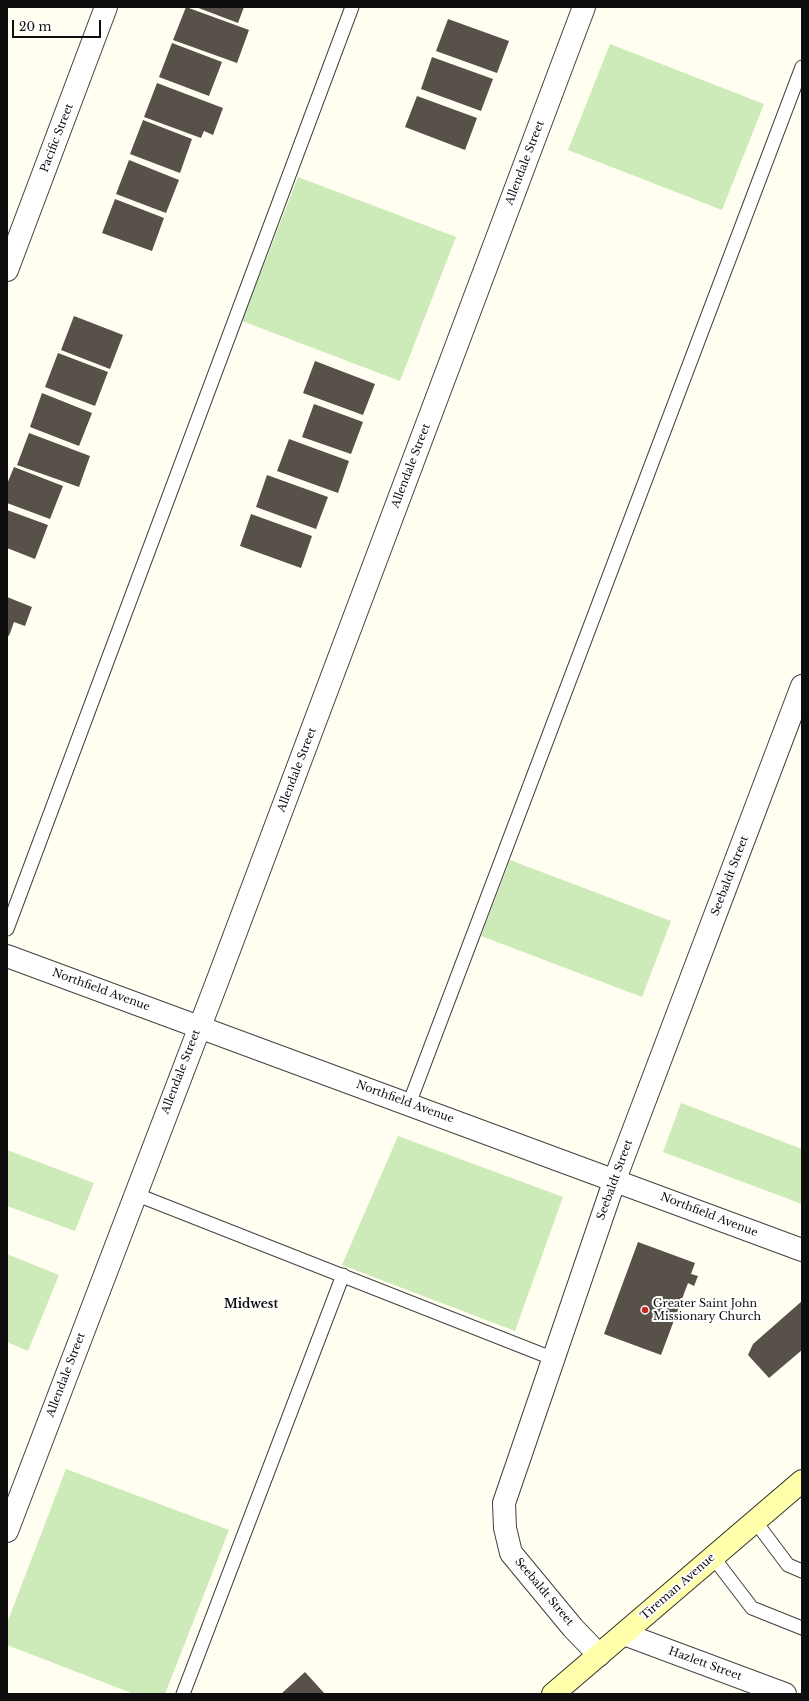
<!DOCTYPE html>
<html>
<head>
<meta charset="utf-8">
<style>
  body { margin:0 }
  #map { position:relative; width:809px; height:1701px; overflow:hidden; background:#fffef0; font-family:"Libre Baskerville",serif }
  canvas { display:block }
  .frame { position:absolute; inset:0; border:8px solid #0e0e0e; pointer-events:none }
  .scale { position:absolute; left:12px; top:20px; width:89px; height:18px; box-sizing:border-box; border:2px solid #0e0e0e; border-top:0; padding-left:5px; font-size:12px; line-height:14px; white-space:nowrap; color:#0e0e0e; -webkit-text-stroke:3px #fff; paint-order:stroke }
</style>
</head>
<body>
<div id="map">
<canvas width="809" height="1701"></canvas>
<div class="frame"></div>
<div class="scale">20 m</div>
</div>
<script>
const ctx = document.querySelector('canvas').getContext('2d');
ctx.lineJoin = 'round';
function paint(path, color) { ctx.fillStyle = color; ctx.fill(path, 'evenodd'); }
const toPath = rows => new Path2D(rows.map(r => 'M' + r).join(''));
function strokePath(path, color, width, dash) { ctx.strokeStyle = color; ctx.lineWidth = width; ctx.lineCap = dash ? 'butt' : 'round'; ctx.setLineDash(dash || []); ctx.stroke(path); }
function drawText(font, color, halo, rows, align = 'center') {
  ctx.font = font + ' "Libre Baskerville",serif'; ctx.lineWidth = 4; ctx.setLineDash([]); ctx.textBaseline = 'middle'; ctx.strokeStyle = halo; ctx.fillStyle = color; for (const [text, x, y, turn = 0] of rows) {
    ctx.save(); ctx.translate(x, y); ctx.rotate((+turn || 0) * Math.PI / 180); ctx.textAlign = isNaN(turn) ? turn : align; if (halo) ctx.strokeText(text, 0, 0); ctx.fillText(text, 0, 0); ctx.restore();
  }
}
const green = toPath([
  [610,44,764,104,722,210,568,150],
  [298,177,456,237,400,381,242,321],
  [510,860,671,921,642,997,481,936],
  [681,1103,802,1149,802,1204,663,1152],
  [398,1136,563,1197,515,1331,342,1265],
  [7,1150,94,1183,75,1231,7,1206],
  [7,1254,59,1275,28,1351,7,1342],
  [66,1469,229,1530,165,1694,134,1694,7,1645,7,1623]
]);
const building = toPath([
  [186,7,249,30,237,63,173,40],
  [196,7,244,7,238,23],
  [448,19,509,41,497,73,436,51],
  [172,43,222,62,209,96,159,77],
  [432,57,493,79,481,111,421,89],
  [157,83,223,108,213,135,204,131,201,138,144,117],
  [417,96,477,118,465,150,405,127],
  [143,120,192,139,180,173,130,154],
  [129,160,179,180,166,213,116,194],
  [115,199,164,218,152,251,102,233],
  [74,316,123,335,110,369,61,350],
  [58,353,108,372,95,406,45,387],
  [315,361,375,384,363,415,303,393],
  [42,393,92,413,79,446,30,427],
  [314,404,363,422,351,454,302,437],
  [29,433,90,456,79,487,17,465],
  [289,439,349,461,338,493,277,471],
  [14,467,63,486,50,519,7,503,7,484],
  [267,475,328,497,316,529,256,507],
  [7,510,48,525,35,559,7,548],
  [251,514,312,536,301,568,240,546],
  [7,597,32,607,25,626,14,622,9,636,7,635],
  [638,1242,695,1263,691,1274,698,1276,694,1286,688,1283,661,1355,604,1334],
  [802,1301,802,1350,769,1378,748,1355,753,1344],
  [305,1672,325,1694,281,1694]
]);
const lane = toPath([
  [7,929,352,7],
  [409,1104,802,67],
  [135,1194,554,1359],
  [755,1521,788,1565,802,1571],
  [713,1557,752,1608,802,1628],
  [183,1694,343,1275]
]);
const street = toPath([
  [7,270,106,7],
  [7,956,802,1250],
  [7,1531,217,982,584,7],
  [624,1634,785,1694],
  [599,1655,573,1628,511,1553,505,1528,504,1503,615,1179,802,686]
]);
const secondary = toPath([
  [553,1694,802,1481]
]);
const markers = [
  [645,1310,4,"#c32c22"]
];
const streetNames = [
  ["Pacific Street",57,138,-69],
  ["Allendale Street",525,163,-69],
  ["Allendale Street",411,466,-69],
  ["Allendale Street",297,770,-69],
  ["Seebaldt Street",730,876,-69],
  ["Northfield Avenue",101,990,20],
  ["Allendale Street",181,1072,-69],
  ["Northfield Avenue",405,1102,20],
  ["Seebaldt Street",615,1180,-70],
  ["Northfield Avenue",709,1215,21],
  ["Allendale Street",66,1375,-69],
  ["Tireman Avenue",678,1587,-41],
  ["Seebaldt Street",544,1592,50],
  ["Hazlett Street",705,1664,20]
];
const poiNames = [
  ["Greater Saint John",653,1304],
  ["Missionary Church",653,1317]
];
const neighbourhoodNames = [
  ["Midwest",251,1305]
];
paint(green, '#cdebb8');
paint(building, '#57514a');
strokePath(lane, '#414141', 15);
strokePath(street, '#414141', 24);
strokePath(secondary, '#303030', 24);
strokePath(lane, '#fff', 13);
strokePath(street, '#fff', 22);
strokePath(secondary, '#ffffab', 22);
for (const [x, y, r, color] of markers) { const dot = new Path2D(); dot.arc(x, y, r, 0, 2 * Math.PI); ctx.fillStyle = color; ctx.fill(dot); strokePath(dot, '#fff', 1.5); }
drawText('11px', '#0e0e0e', '#fff', streetNames);
drawText('11px', '#0e0e0e', '#fff', poiNames, 'left');
drawText('bold 12px', '#0e0e0e', '#fff', neighbourhoodNames);
</script>
</body>
</html>
